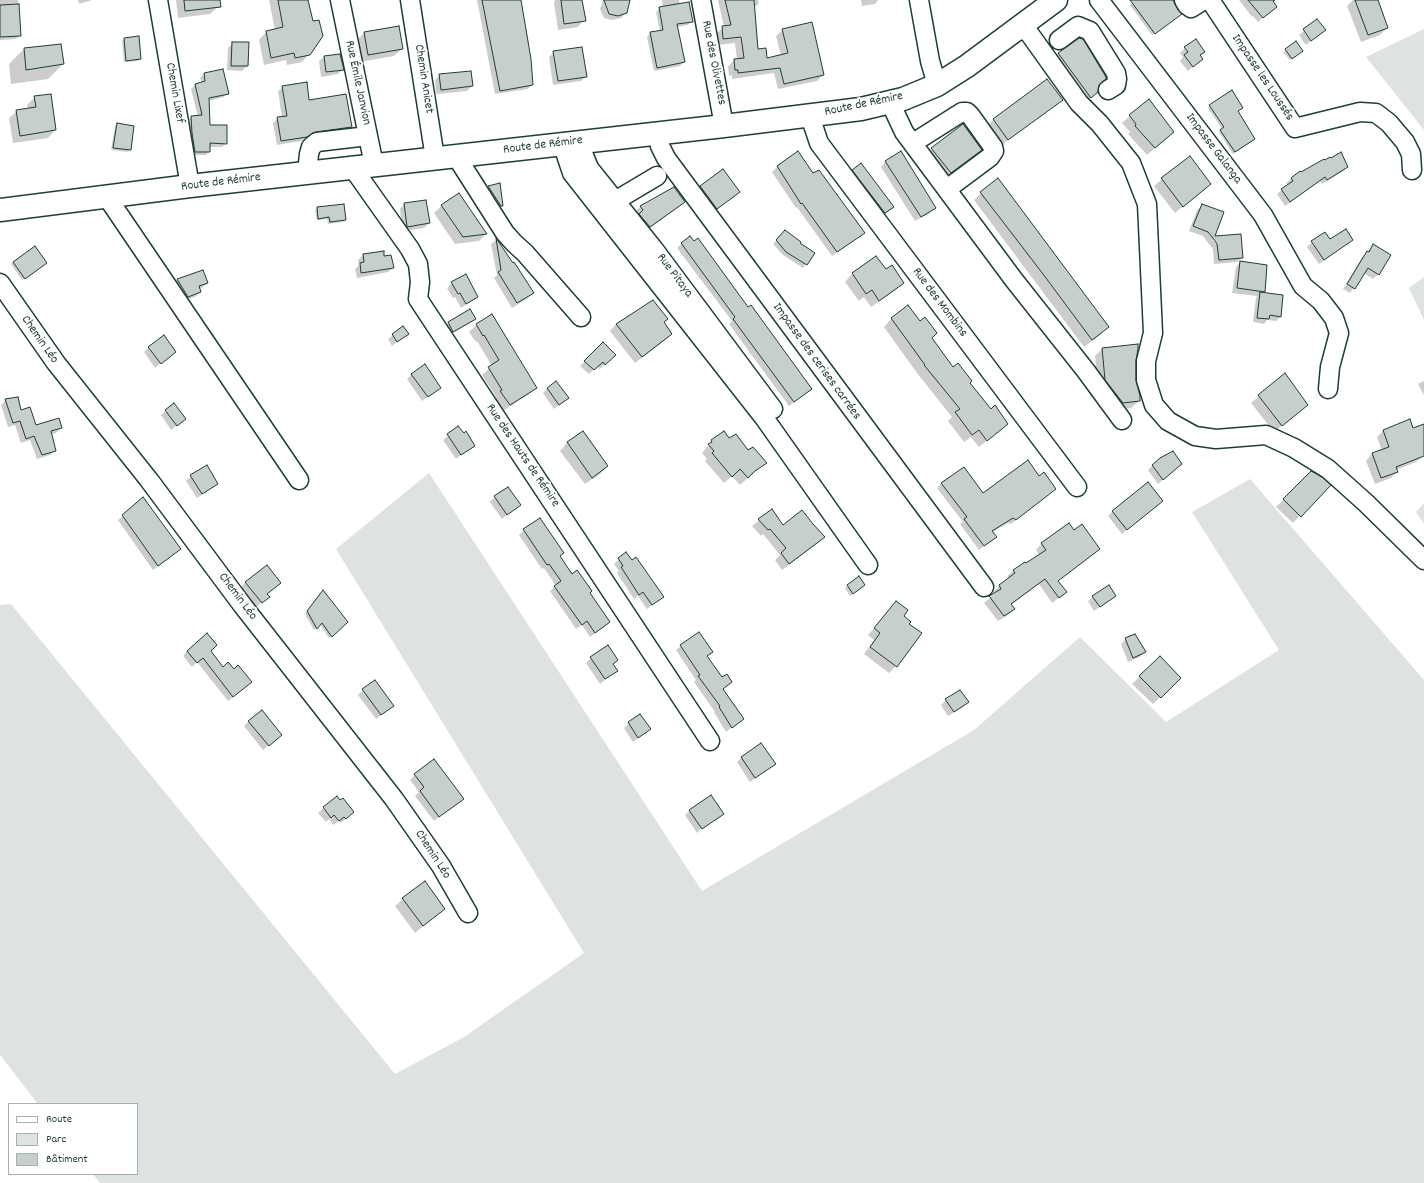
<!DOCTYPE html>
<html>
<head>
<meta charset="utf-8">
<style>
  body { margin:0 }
  #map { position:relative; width:1424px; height:1183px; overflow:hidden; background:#fff; font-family:Dekko,sans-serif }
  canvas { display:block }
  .legend { position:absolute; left:8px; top:1103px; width:130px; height:72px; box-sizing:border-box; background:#fff; border:1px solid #a5b1ae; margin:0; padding:5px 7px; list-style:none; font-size:12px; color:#1f3d34 }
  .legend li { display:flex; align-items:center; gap:8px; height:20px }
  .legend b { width:20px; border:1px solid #a5b1ae }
</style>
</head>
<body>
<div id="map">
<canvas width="1424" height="1183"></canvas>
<ul class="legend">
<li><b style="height:5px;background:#fff"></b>Route</li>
<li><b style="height:11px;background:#dee3e2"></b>Parc</li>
<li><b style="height:11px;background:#c7cfcc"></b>Bâtiment</li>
</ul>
</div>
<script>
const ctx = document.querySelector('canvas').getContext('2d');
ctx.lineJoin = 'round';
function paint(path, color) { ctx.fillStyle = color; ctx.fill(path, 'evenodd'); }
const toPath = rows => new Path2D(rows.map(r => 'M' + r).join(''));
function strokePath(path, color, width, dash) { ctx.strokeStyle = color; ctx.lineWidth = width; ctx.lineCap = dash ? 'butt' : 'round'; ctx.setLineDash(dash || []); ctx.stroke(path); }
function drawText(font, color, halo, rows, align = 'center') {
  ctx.font = font + ' Dekko,sans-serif'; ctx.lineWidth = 4; ctx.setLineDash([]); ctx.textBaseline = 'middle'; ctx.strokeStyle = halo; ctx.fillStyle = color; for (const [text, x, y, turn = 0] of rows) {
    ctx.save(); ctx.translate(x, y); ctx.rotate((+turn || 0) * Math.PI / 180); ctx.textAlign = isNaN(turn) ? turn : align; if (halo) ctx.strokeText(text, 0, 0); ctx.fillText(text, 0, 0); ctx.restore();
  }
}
const green = toPath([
  [1424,29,1424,130,1366,57],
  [1424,277,1424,320,1409,288],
  [429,473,702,891,974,730,1080,637,1166,722,1279,650,1192,512,1250,479,1424,680,1424,1183,100,1183,93,1174,137,1174,137,1104,38,1104,0,1055,0,605,11,604,395,1074,464,1037,584,953,336,549],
  [1424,503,1424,524,1416,512]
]);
const shadow = toPath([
  [0,0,18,0,20,35,16,39,0,40],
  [78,0,92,0,79,4],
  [176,0,217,0,218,7,210,14,178,18],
  [269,0,307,0,309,54,302,62,287,65,286,60,264,65,259,40,266,32,275,30],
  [477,0,520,0,532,84,528,89,495,94],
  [555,0,581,0,584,20,578,27,558,30,554,2],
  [603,0,628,0,626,13,621,18,612,20,604,18,600,9],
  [662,0,679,0,680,5,692,21,688,25,677,27,684,62,680,66,654,71,647,37,650,33,660,31,656,12,660,8,663,8],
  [718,0,758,0,759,3,753,9,757,50,766,59,781,56,776,36,783,30,823,75,817,81,778,89,774,73,732,79,732,75,729,76,728,67,734,60,737,60,735,43,717,45,716,34,724,27],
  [861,0,878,0,875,4,862,6],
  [1136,0,1171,0,1178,16,1152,35,1130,5],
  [1239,0,1271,0,1276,7,1258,22,1253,16,1252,17],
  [1353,0,1377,0,1387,28,1380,35,1361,42,1347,6],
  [1317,20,1324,30,1306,45,1299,35],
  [398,27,402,49,394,56,360,62,357,40,364,33],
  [124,39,140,59,138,61,124,62,122,41],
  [233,43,247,66,242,71,227,70,228,48],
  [1296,43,1300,53,1290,60,1283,52],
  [1185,48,1203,52,1199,56,1202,59,1188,71,1180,61,1183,57,1180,53],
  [24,49,63,64,48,79,11,84,9,64],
  [554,52,586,76,581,81,553,85,549,57],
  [1058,53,1098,86,1097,92,1086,102,1054,58],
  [324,57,342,70,338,74,321,77,319,61],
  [222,70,227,94,224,97,208,101,209,126,226,143,222,147,209,147,209,151,206,155,191,155,188,120,191,117,198,117,191,89,195,85,202,83,200,78,204,74],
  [440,75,472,86,467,91,436,94,435,80],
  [1047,81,1062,100,1055,107,1055,105,1004,143,1005,144,1001,147,986,127,993,120],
  [283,87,309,101,351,127,346,132,310,136,301,141,277,145,273,123,278,118,282,118,278,91],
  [35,97,55,130,48,138,13,143,9,118,17,111,28,109,27,105],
  [1210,106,1242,108,1237,112,1252,141,1233,154,1219,132,1222,129,1208,108],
  [1130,116,1173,132,1147,155,1128,134,1130,132,1122,123],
  [117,124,133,126,130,150,128,152,111,150,115,126],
  [932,149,981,150,973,157,943,180,925,156],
  [798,153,859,237,832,256,797,207,796,208,772,172,777,167],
  [900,153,934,208,930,213,915,221,881,167,885,162],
  [1347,167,1342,172,1322,184,1320,181,1285,206,1277,194,1288,185,1286,183,1291,179,1300,172,1301,174],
  [723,170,734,196,712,213,696,192],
  [853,171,893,207,889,211,881,217,849,175],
  [1162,179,1210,184,1175,213,1154,186],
  [488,187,497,203,497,199,502,206,498,210,484,191],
  [981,193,1108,327,1100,335,1084,347,974,200],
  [458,194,486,234,479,241,455,244,434,213,441,206],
  [684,201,676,209,642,234,633,214,641,206],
  [404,204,429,223,424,228,402,231,400,209],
  [1202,205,1214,237,1242,257,1237,262,1214,264,1213,249,1208,243,1203,236,1189,231,1197,210],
  [1213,240,1215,240,1220,249],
  [317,208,345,220,343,222,328,224,327,219,317,220,315,210],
  [782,235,806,264,803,268,783,255,773,244],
  [690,237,807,393,789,406,729,324,732,321,677,248],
  [1352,239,1347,244,1319,264,1307,247,1312,242],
  [496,240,532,293,528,298,512,308,494,278,497,275,491,244],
  [1373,246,1378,274,1373,279,1364,273,1354,288,1350,293,1343,289,1362,257],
  [363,255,383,257,393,268,388,272,357,278,355,269,359,265,358,260],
  [876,257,885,271,903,282,896,290,871,307,864,297,859,301,845,282,852,274],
  [13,262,43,265,22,280,11,264],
  [1240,262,1264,292,1262,294,1281,316,1276,321,1267,320,1264,324,1253,322,1256,298,1257,296,1232,293,1236,267],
  [203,271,207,283,202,288,199,289,200,292,195,297,183,301,173,284,177,280],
  [452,283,477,297,472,301,461,308,455,297,453,298,447,288],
  [653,301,663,323,671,334,664,341,635,363,610,331,616,324],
  [908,306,953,368,990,410,1007,424,979,447,971,437,964,442,948,421,952,417,917,373,884,327,891,319],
  [470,310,475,318,470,323,448,336,444,328,448,323],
  [491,316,536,388,529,394,503,411,494,398,496,397,482,375,492,366,477,341,476,342,469,332,476,325],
  [403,327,407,334,392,346,388,339],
  [603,344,614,355,600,369,597,366,589,374,580,366],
  [149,347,175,352,155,368,144,352],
  [1102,349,1135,361,1134,380,1139,401,1131,408,1115,410,1098,387,1095,356],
  [412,374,440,388,422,401,407,379],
  [1284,375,1307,405,1274,432,1251,403],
  [1424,381,1424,395,1418,384],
  [548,388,567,398,554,409,543,393],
  [6,400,21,411,36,426,61,428,56,433,51,434,55,450,50,455,37,459,30,440,21,443,15,425,8,427,1,405],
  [166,411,180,423,171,430,161,415],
  [1424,425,1424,452,1423,456,1416,462,1396,470,1397,472,1391,478,1375,484,1366,461,1372,454,1382,451,1377,437,1383,431,1413,429],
  [458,427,474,445,456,459,443,440],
  [583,432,607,466,600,474,585,484,560,451,567,443],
  [729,439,765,463,740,485,732,476,724,483,705,461,707,459,702,453,712,441],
  [1181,464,1158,484,1148,470,1153,465],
  [206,466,217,483,212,488,197,498,186,481,191,476],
  [1311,472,1329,485,1293,523,1276,507],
  [1039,477,1055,489,1011,524,1008,523,992,532,995,537,979,550,960,524,963,522,937,488,942,483,983,495],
  [495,497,519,505,502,519,490,502],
  [1162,501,1122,534,1108,516,1113,511],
  [772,510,783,526,823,537,817,544,782,570,775,560,780,555,763,534,761,536,752,526],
  [123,516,180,549,153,570,118,520],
  [1069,524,1073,531,1099,549,1058,581,1060,597,1052,603,1039,584,1011,605,1014,609,1008,615,998,621,984,603,995,594,993,592,999,586,1009,579,1007,576,1013,571,1024,563,1026,565,1039,555,1036,550,1041,544],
  [524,530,559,556,572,575,589,593,609,622,604,627,590,637,582,625,576,629,550,591,556,586,544,568,542,569,519,535],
  [619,559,663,597,647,609,638,596,634,599,617,573,619,571,614,564],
  [859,577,862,587,850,596,845,588],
  [246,582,279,583,266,594,263,602,256,607,241,587],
  [321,593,347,622,329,638,320,624,314,630,305,614],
  [1115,596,1110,600,1094,611,1088,601,1093,597],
  [896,603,908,624,921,633,896,666,889,673,864,654,874,640,868,635],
  [1126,639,1144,652,1140,657,1128,662,1121,644],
  [681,646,711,652,707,657,721,679,731,682,722,690,742,719,726,732,714,712,715,712,694,682,696,680,676,650],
  [187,651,210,651,223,668,246,687,228,701,197,662,192,667,183,656],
  [1160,657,1180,678,1153,704,1132,684],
  [591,658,612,665,616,671,600,684,586,663],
  [363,690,392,706,376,719,358,695],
  [960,691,968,702,963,707,948,716,941,705,946,700],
  [249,721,281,735,263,750,244,726],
  [629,723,650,729,633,742,624,728],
  [761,744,774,764,770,768,750,782,737,762,741,758],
  [415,775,458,803,434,821,415,796,419,792,410,780],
  [336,798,348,817,341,823,339,821,333,825,329,819,326,822,318,813],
  [690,810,723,814,719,818,719,816,698,831,698,832,697,833,685,815],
  [403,899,444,909,415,933,395,906]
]);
const building = toPath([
  [184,0,220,0,221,7,185,11,184,0],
  [278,0,308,0,313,21,319,20,323,36,310,55,295,58,294,53,271,58,266,31,283,27,278,0],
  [482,0,521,0,531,59,533,85,500,91,482,0],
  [561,0,582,0,586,21,564,24,561,0],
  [604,0,630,0,627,13,618,16,609,14,604,0],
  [725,0,754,0,758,49,766,48,767,58,788,53,782,29,812,22,824,75,784,84,780,68,738,73,738,70,735,70,734,59,744,58,741,37,723,39,722,26,731,25,725,0],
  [1130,0,1173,0,1178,10,1182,14,1155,34,1130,0],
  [1248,0,1275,0,1273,1,1277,7,1263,18,1248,0],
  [1355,0,1378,0,1388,28,1368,35,1355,0],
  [689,2,693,22,677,24,685,62,657,68,650,32,663,30,659,7,689,2],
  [19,4,21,36,0,37,0,5,19,4],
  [1317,19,1326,30,1311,41,1303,29,1317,19],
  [399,26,403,49,368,55,364,32,399,26],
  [139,36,141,59,126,61,124,38,139,36],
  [1079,38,1083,39,1106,77,1106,79,1099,85,1098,92,1091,98,1058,53,1079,38],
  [1196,39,1205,52,1200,55,1203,59,1193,67,1184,55,1188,52,1184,47,1196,39],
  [1296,41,1303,51,1292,59,1285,49,1296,41],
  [232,42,249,42,248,66,231,66,232,42],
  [61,44,64,64,26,70,24,48,61,44],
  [582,47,587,77,558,81,553,51,582,47],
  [340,54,344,70,326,72,324,56,340,54],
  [223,69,229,94,209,98,210,125,227,125,227,144,210,143,210,152,195,152,192,133,191,116,202,115,195,84,205,81,204,73,223,69],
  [471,71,473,86,441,90,439,74,471,71],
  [1047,79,1063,100,1008,140,993,119,1047,79],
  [307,82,309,100,346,94,352,127,316,132,307,137,281,141,277,117,287,116,282,86,307,82],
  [1232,90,1243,108,1238,111,1255,139,1235,152,1220,130,1224,127,1209,105,1232,90],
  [51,94,56,130,20,136,16,110,36,107,34,96,51,94],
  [1149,99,1174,132,1155,148,1135,126,1136,124,1129,115,1149,99],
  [117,123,134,126,131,150,113,148,117,123],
  [963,124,982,150,951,173,931,148,963,124],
  [798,151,813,173,819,170,865,233,837,252,802,203,801,204,777,166,798,151],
  [901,151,936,208,921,217,885,161,901,151],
  [1341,152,1348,167,1327,180,1325,177,1290,202,1281,189,1293,181,1291,178,1300,171,1301,172,1324,159,1325,160,1330,157,1331,158,1341,152],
  [1190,156,1211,184,1183,207,1161,178,1190,156],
  [861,163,894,207,885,213,852,170,861,163],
  [723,169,740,192,717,209,700,186,723,169],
  [998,178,1109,327,1092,340,1043,274,980,192,998,178],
  [500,183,503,206,501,206,488,186,500,183],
  [674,187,685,202,650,227,639,214,643,210,640,206,674,187],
  [459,193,487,234,463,237,441,205,459,193],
  [426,200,430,223,407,227,404,203,426,200],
  [344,204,346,220,330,222,329,217,318,219,317,207,344,204],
  [1202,204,1224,212,1215,236,1241,234,1243,258,1219,260,1217,244,1213,238,1208,232,1193,226,1202,204],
  [1346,229,1353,240,1324,260,1311,241,1325,232,1330,239,1346,229],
  [785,230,801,242,800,243,815,253,807,265,786,252,776,240,785,230],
  [690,236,694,241,698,238,748,307,751,305,812,389,794,402,733,319,735,317,681,243,690,236],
  [496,238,513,263,514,262,534,293,517,303,498,272,501,270,496,238],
  [1373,244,1391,255,1379,275,1368,268,1355,289,1347,284,1367,251,1369,252,1373,244],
  [35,246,47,263,25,279,13,262,35,246],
  [384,251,384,256,391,255,394,268,361,273,360,263,364,262,363,254,384,251],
  [876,256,886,269,892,265,904,283,879,301,872,290,866,294,852,273,876,256],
  [1240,261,1267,265,1265,292,1237,288,1240,261],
  [203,270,208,283,199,286,201,292,188,297,177,279,203,270],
  [466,274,478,297,466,304,460,293,458,294,451,282,466,274],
  [1260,292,1283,295,1281,317,1270,315,1269,319,1257,318,1260,292],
  [653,300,668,319,664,322,672,334,642,357,616,324,653,300],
  [908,305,920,321,925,317,937,333,932,338,953,367,958,363,972,381,970,383,991,409,995,405,1008,424,987,441,979,430,972,435,955,412,960,409,924,365,925,365,891,318,908,305],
  [470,309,476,319,453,332,448,322,470,309],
  [492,314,537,388,510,405,500,391,502,390,488,367,499,360,484,335,483,336,476,324,492,314],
  [403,326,409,334,397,342,392,334,403,326],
  [164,335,176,352,161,364,148,347,164,335],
  [603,342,616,355,605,365,603,362,594,370,584,361,603,342],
  [1138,344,1138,349,1136,361,1136,380,1140,396,1140,401,1123,403,1105,380,1102,348,1138,344],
  [425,364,441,388,428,397,411,374,425,364],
  [1285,373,1308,405,1282,426,1258,395,1285,373],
  [556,381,569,398,559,405,547,388,556,381],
  [18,397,21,410,30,407,36,425,59,418,62,428,51,431,56,451,42,455,34,436,26,439,20,421,13,423,5,399,18,397],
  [174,403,186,419,177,426,165,410,174,403],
  [1410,419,1413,428,1424,424,1424,456,1396,467,1398,472,1381,478,1372,453,1389,447,1383,430,1410,419],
  [458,426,464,433,466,431,475,446,461,455,447,434,458,426],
  [583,431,608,466,592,478,567,442,583,431],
  [724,431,729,438,736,434,748,450,753,447,767,463,755,471,748,478,740,469,732,477,712,453,714,451,708,444,712,442,711,440,724,431],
  [1173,451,1182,464,1177,468,1163,480,1152,465,1160,458,1173,451],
  [1028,460,1039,476,1044,472,1056,489,1016,520,1013,518,992,531,997,537,984,546,964,519,967,517,941,483,964,467,983,493,1028,460],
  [207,465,218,484,202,494,190,475,207,465],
  [1311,471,1322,477,1331,485,1301,517,1283,499,1311,471],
  [1148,482,1163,501,1127,530,1112,511,1148,482],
  [508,487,521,505,507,515,494,496,508,487],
  [143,497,181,549,158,566,122,515,143,497],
  [772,509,783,525,802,510,813,524,825,537,789,564,781,553,786,548,770,529,768,530,758,519,772,509],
  [540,518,564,553,560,556,572,574,577,570,592,591,590,593,610,622,595,633,587,621,582,625,569,607,554,586,561,581,549,564,547,565,523,529,540,518],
  [1069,523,1074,530,1082,524,1100,549,1058,581,1067,592,1059,598,1045,579,1011,604,1015,609,1004,616,989,596,1001,589,999,585,1015,573,1013,570,1025,562,1026,563,1046,550,1041,543,1069,523],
  [626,552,632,560,636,557,664,597,652,605,643,592,639,595,621,567,623,566,618,558,626,552],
  [267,565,281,583,267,594,270,597,262,603,245,582,267,565],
  [859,576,865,585,853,594,847,585,859,576],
  [1109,585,1116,596,1100,607,1092,596,1109,585],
  [323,590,348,622,332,637,322,623,317,629,307,611,323,590],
  [896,601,908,610,904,616,911,622,909,624,922,633,897,667,870,647,880,633,874,628,896,601],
  [699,632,713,652,707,656,722,677,727,674,732,682,723,689,744,719,732,728,719,707,720,706,698,676,700,675,680,645,699,632],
  [207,633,217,645,211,651,223,667,228,662,234,669,238,665,252,682,233,697,203,658,197,663,187,651,207,633],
  [1135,634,1146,652,1133,658,1125,638,1135,634],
  [608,645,618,660,613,664,618,671,605,679,590,657,608,645],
  [1160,656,1181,678,1161,698,1139,676,1160,656],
  [375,680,394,706,381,715,362,689,375,680],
  [960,690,969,702,954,712,945,699,960,690],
  [262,710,282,735,269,746,248,721,262,710],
  [640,714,651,729,638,738,628,722,640,714],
  [761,743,776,764,755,778,741,757,761,743],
  [434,759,464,799,439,817,420,791,424,787,414,774,434,759],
  [711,795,724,814,702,829,689,810,711,795],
  [337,796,340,800,343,798,354,812,346,819,344,817,339,821,334,815,331,818,323,807,337,796],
  [425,881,445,909,423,926,402,898,425,881]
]);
const minor = toPath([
  [158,0,190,186],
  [340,0,374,165],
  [410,0,435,158],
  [701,0,724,126],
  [919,0,930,61,937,85],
  [1099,0,1263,215,1303,286,1321,301,1334,318,1339,333,1330,367,1328,389],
  [1184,0,1187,5,1191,8,1204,0],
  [1210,0,1295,128,1360,112,1376,113,1389,123,1405,142,1411,154,1412,170],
  [1019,28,1029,33,1079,103,1100,124,1131,163,1147,204,1153,333,1146,361,1146,380,1154,405,1168,421,1195,436,1216,439,1266,435,1294,448,1328,469,1366,503,1424,560],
  [1059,40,1078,26,1090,31,1116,73,1117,79,1116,85,1108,90],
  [890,102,904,132,1014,280,1086,371,1122,420],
  [810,116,819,143,1077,487],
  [658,132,660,146,666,158,984,587],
  [580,141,583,153,589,168,653,248,773,409],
  [562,143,572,173,765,419,868,565],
  [913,143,962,112,967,112,970,115,993,147,994,151,990,157,947,189],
  [456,156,505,233,514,243,525,253,581,317],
  [352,167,410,249,418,264,420,282,418,299,710,741],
  [307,173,309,154,311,147,317,142,368,136],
  [107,197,299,480],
  [615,201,657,176],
  [0,283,56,363,149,480,243,606,394,799,441,866,468,913]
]);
const major = toPath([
  [0,210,190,186,724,126,861,109,903,99,937,85,967,66,1056,0]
]);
const streetNames = [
  ["Rue des Olivettes",713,63,79],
  ["Impasse les Loussés",1262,78,56],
  ["Chemin Anicet",423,79,81],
  ["Rue Émile Janvion",357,83,78],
  ["Chemin Lixef",174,93,80],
  ["Route de Rémire",864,105,-12],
  ["Route de Rémire",543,146,-7],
  ["Impasse Galanga",1213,149,53],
  ["Route de Rémire",221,183,-7],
  ["Rue Pitaya",674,276,53],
  ["Rue des Mombins",939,303,53],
  ["Chemin Léo",39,340,55],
  ["Impasse des cerises carrées",816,362,54],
  ["Rue des Hauts de Rémire",522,456,56],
  ["Chemin Léo",237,597,53],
  ["Chemin Léo",432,855,57]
];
paint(green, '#dee3e2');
paint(shadow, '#0003');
paint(building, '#c7cfcc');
strokePath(building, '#1f3d34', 1);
strokePath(minor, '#1f3d34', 21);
strokePath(major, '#1f3d34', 25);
strokePath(minor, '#fff', 18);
strokePath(major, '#fff', 22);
drawText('13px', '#1f3d34', '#fff', streetNames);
</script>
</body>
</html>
